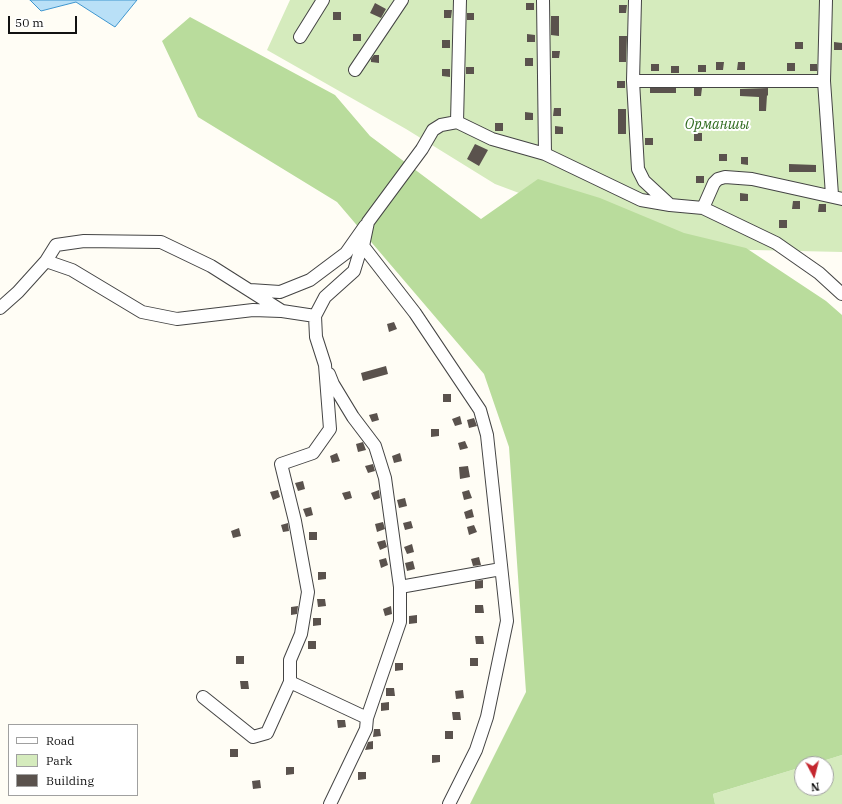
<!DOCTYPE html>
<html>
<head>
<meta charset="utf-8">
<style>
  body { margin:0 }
  #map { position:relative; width:842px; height:804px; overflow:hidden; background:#fffdf5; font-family:"IBM Plex Serif",serif }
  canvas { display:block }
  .legend { position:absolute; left:8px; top:724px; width:130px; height:72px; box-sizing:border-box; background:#fff; border:1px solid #a0a0a0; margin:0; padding:5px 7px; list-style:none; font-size:12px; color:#111 }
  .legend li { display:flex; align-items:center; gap:8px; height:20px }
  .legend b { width:20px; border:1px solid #a0a0a0 }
  .north { position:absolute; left:794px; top:756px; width:40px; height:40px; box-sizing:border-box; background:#fff; border:1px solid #a0a0a0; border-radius:50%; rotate:173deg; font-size:11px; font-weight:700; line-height:16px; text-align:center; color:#111 }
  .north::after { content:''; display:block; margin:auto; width:14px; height:18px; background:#c4262e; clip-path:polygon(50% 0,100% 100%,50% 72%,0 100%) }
  .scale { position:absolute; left:8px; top:16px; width:69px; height:18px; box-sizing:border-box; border:2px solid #111; border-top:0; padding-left:5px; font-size:12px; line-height:14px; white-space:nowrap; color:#111; -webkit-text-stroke:3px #fff; paint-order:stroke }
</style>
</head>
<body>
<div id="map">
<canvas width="842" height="804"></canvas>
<ul class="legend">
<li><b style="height:5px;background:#fff"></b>Road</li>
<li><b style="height:11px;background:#d5ebbd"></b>Park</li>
<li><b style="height:11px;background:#5a524d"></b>Building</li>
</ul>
<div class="north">N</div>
<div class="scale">50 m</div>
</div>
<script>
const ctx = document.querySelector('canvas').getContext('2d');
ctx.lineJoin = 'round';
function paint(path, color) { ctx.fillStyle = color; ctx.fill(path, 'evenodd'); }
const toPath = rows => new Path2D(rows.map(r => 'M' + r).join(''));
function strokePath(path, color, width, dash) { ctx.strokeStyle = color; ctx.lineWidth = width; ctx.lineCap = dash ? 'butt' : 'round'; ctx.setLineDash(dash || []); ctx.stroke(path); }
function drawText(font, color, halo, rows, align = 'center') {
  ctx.font = font + ' "IBM Plex Serif",serif'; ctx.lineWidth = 4; ctx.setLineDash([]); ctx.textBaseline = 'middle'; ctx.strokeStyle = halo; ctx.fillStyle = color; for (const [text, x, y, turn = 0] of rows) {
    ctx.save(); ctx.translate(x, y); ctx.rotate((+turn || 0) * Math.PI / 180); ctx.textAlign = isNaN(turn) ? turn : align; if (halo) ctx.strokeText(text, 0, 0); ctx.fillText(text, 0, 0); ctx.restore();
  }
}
const green = toPath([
  [290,0,842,0,842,252,666,248,495,184,406,129,267,50],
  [842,755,842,804,715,804,713,794,802,767,802,788,826,788,826,764,813,764]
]);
const forest = toPath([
  [190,17,335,95,370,136,481,219,538,179,600,198,684,233,746,248,826,301,842,315,842,755,813,764,802,764,802,767,713,794,715,804,470,804,526,692,509,447,484,374,337,202,198,117,162,41]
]);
const water = toPath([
  [30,0,137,0,115,27,76,2,41,11,30,0]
]);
const building = toPath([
  [375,3,386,9,381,18,370,13],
  [526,3,534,3,534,10,526,10],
  [619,5,627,5,626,13,619,13],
  [444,10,452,10,451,18,444,18],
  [333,12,341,12,341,20,333,20],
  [467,13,474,13,474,20,467,20],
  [551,16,559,16,559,36,551,35],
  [353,34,361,34,361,41,353,41],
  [527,34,535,35,535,42,527,42],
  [619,36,627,36,626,62,619,62],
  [442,40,450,40,450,48,442,48],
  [795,42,803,42,803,49,795,49],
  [834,42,842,43,842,50,834,50],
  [552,51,560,51,559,58,552,58],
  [374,55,379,55,379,63,371,62,371,59],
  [525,58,533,58,533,66,525,66],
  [716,62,724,62,723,70,716,70],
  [738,62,745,62,745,70,737,70],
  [787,63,795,63,795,71,787,71],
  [651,64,659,64,659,71,651,71],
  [810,64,817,64,817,71,810,71],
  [698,65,706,65,706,72,698,72],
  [671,66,679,66,679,73,671,73],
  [466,67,474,67,474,74,466,74],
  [442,69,450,69,450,77,442,76],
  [617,81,625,81,625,88,617,88],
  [650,88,676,88,676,93,650,93],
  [694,88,702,88,701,96,694,96],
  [768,88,768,96,767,95,766,111,759,111,759,97,740,96,740,89],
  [554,108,561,108,561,116,553,116],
  [618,109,626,109,626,134,618,134],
  [525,112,533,113,533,120,525,120],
  [495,123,503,123,503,131,495,131],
  [555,126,563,127,563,134,555,134],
  [694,133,702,133,702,141,694,141],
  [645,138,653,138,653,145,645,145],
  [475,144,488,150,479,166,467,159],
  [719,154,727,154,727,161,719,161],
  [741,157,748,157,748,165,741,164],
  [789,164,816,165,816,172,789,172],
  [696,176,704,176,704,183,696,183],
  [740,193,748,194,748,201,740,201],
  [793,201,800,201,800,209,792,209],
  [819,204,826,204,826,212,818,212],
  [779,220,787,220,787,228,779,228],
  [394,322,397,329,389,332,387,324],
  [386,366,388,374,363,381,361,373],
  [443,394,451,394,451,402,443,402],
  [377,413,379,420,372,422,369,415],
  [460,416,462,424,455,426,452,419],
  [474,418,477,426,469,428,467,420],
  [431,429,439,429,439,436,431,437],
  [465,441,468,448,460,450,458,443],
  [363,442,366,450,358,452,356,444],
  [337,453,340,461,332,463,330,456],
  [400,453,402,461,394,463,392,456],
  [373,464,375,471,368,473,365,466],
  [468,466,470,477,460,479,459,467],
  [303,481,305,489,298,491,295,483],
  [278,490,280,497,273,500,270,492],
  [379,490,380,498,374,500,371,493],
  [469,490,472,498,464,500,462,492],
  [350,491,352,498,345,500,342,493],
  [405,498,407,506,399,508,397,500],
  [311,507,313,515,306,517,303,509],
  [472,509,474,517,466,519,464,512],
  [411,521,413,528,405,530,403,523],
  [383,522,385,529,377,532,375,524],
  [288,523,289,531,283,532,281,525],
  [474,525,477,532,469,535,467,527],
  [239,528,241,536,233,538,231,531],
  [309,532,317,532,317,540,309,540],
  [385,540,387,547,380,550,377,542],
  [412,544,414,552,407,554,404,547],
  [479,557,481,565,473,566,471,559],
  [386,558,388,565,381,568,379,560],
  [413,561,415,569,407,571,405,563],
  [318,572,326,572,326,579,318,580],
  [483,580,483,588,475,589,475,581],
  [317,599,325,599,326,606,318,607],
  [475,605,483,605,484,613,475,613],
  [298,606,297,614,291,615,291,607],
  [391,606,392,614,385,616,383,609],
  [417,615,417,623,409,624,409,616],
  [313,618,321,618,321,625,313,626],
  [475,636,483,636,484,644,476,644],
  [308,641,316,641,316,649,308,649],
  [236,656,244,656,244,664,236,664],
  [470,658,478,658,478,666,470,666],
  [395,663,403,663,403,670,395,671],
  [240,681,248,681,249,689,241,689],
  [386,688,394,688,395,696,386,696],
  [463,690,464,698,456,699,455,691],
  [389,702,389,710,381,711,381,703],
  [452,712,460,712,461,720,453,720],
  [337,720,345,720,346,727,338,728],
  [374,729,380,729,381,736,373,737],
  [445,731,453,731,453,739,445,739],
  [373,741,373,749,365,750,368,742],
  [230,749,238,749,238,757,230,757],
  [432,755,440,755,440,762,432,763],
  [286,767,294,767,294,774,286,775],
  [358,772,366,772,366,779,358,780],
  [260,780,261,788,253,789,252,781]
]);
const minor = toPath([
  [543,0,545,154],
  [635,0,633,81,638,169,644,181,670,205],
  [826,0,824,81,832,195],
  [300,37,323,0],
  [355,70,402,0],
  [633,81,824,81],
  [457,122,460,0],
  [703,208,714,183,718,179,725,177,752,179,842,199],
  [363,246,361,248,354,271,325,297,315,316,316,337,325,365,330,429,313,453,281,464,295,521,308,592,301,634,290,660,290,682,367,718,400,622,400,587,501,569],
  [46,261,72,270,142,312,177,319,253,310,281,311],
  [250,290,280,292,310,280,346,253,365,226],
  [0,308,18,292,46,261,56,245,84,241,161,242,211,266,282,311,315,316],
  [329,374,333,384,353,417,375,446,385,478,400,587],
  [203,697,253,737,267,733,290,682],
  [330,804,366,729,367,718],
  [449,804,476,750,487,717,507,621,487,435,480,410,415,313,363,246,368,222,422,149,433,130,441,125,457,122,492,139,545,154,641,200,670,205,703,208,776,243,819,273,842,294]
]);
const parkNames = [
  ["Орманшы",717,125]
];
paint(green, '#d5ebbd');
paint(forest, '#b9dc9c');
paint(water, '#b9e0f7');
strokePath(water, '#3f96cf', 1);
paint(building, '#5a524d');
strokePath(minor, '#444', 14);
strokePath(minor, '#fff', 12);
drawText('italic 14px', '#2f6b1f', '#fff', parkNames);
</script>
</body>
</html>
